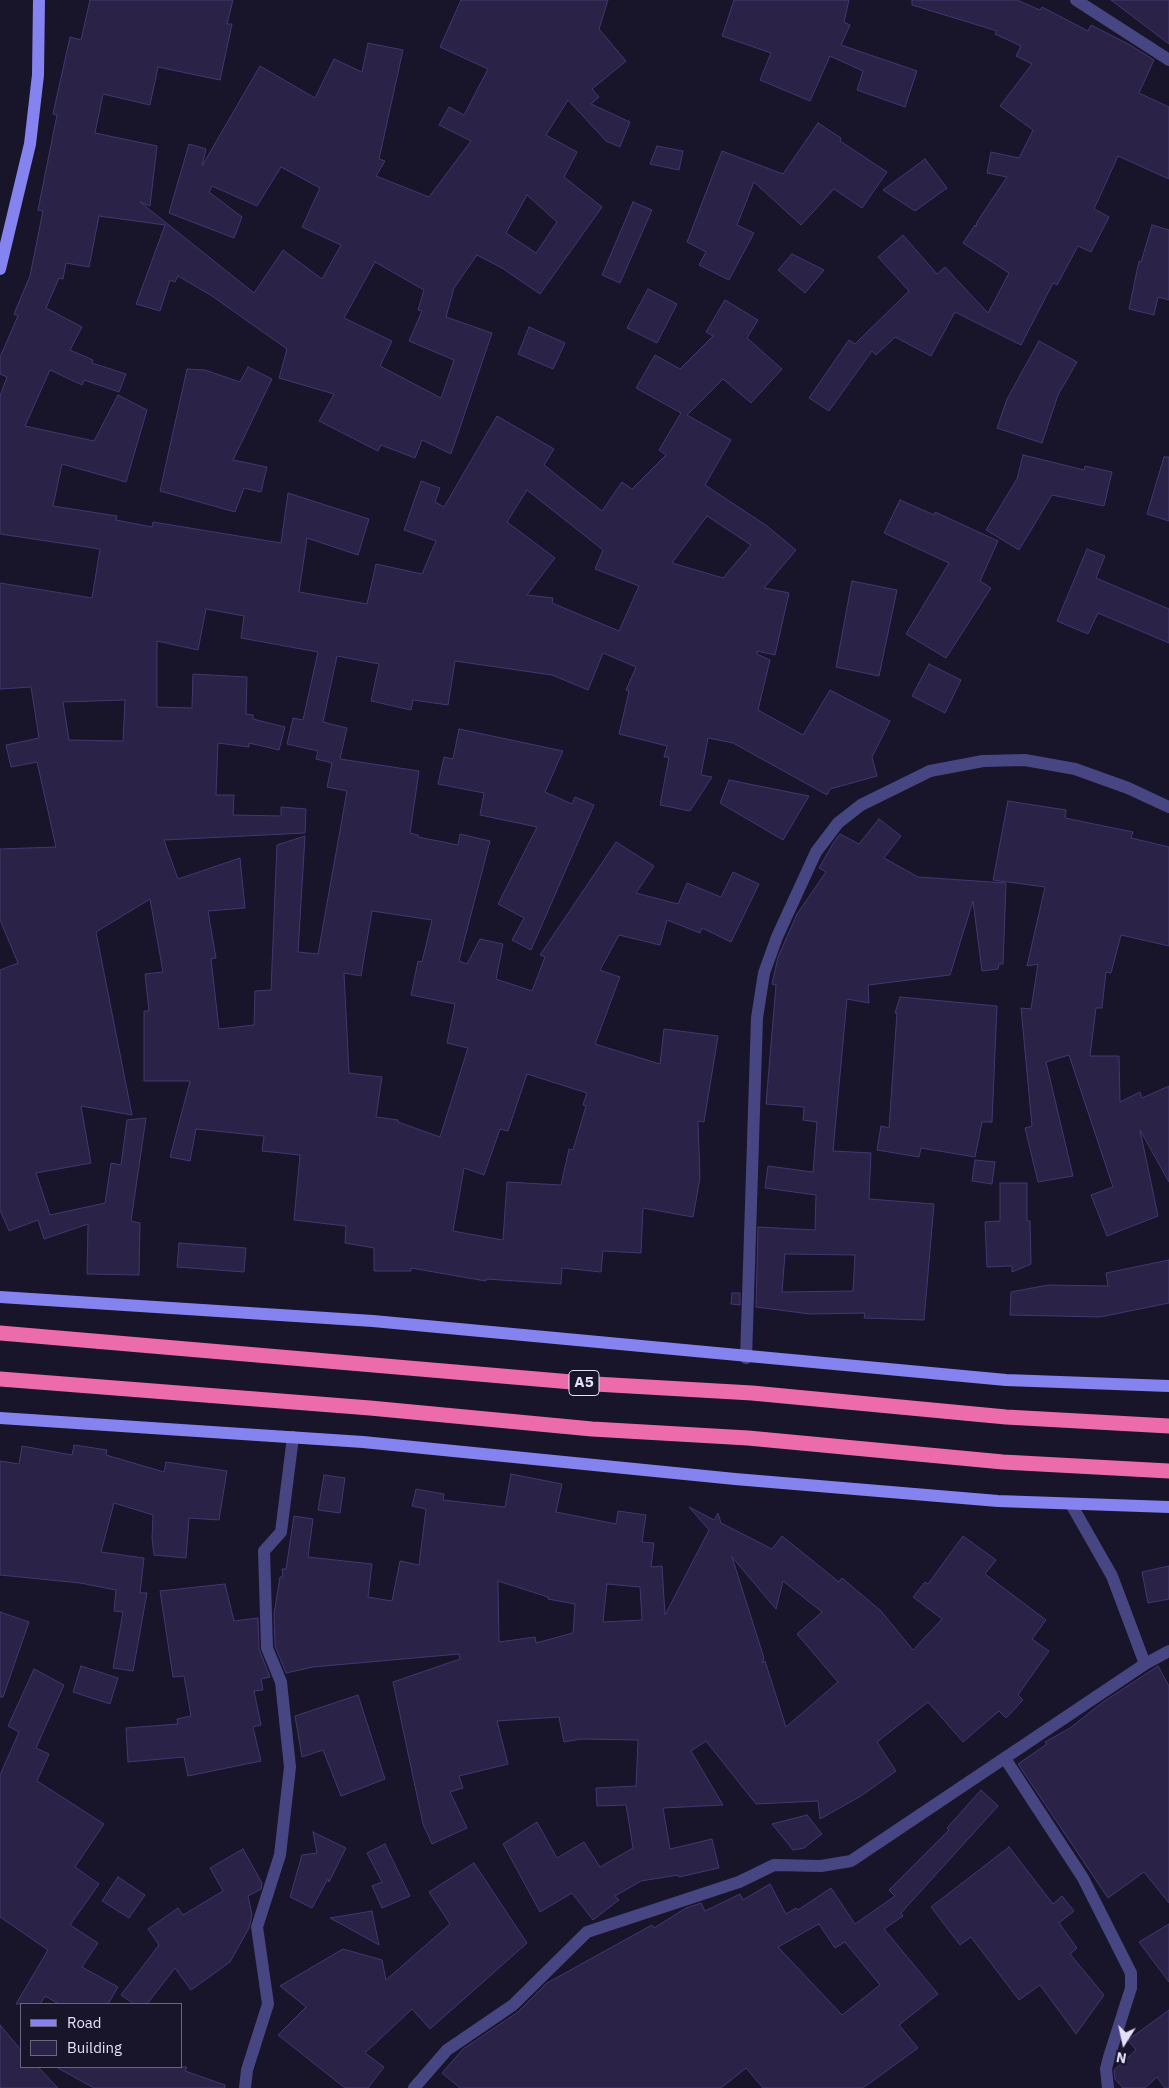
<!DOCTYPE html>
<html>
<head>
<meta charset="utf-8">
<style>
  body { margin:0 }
  #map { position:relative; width:1169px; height:2088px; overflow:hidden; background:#181429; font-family:"IBM Plex Sans",sans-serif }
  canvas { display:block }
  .legend { position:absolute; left:20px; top:2003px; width:162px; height:65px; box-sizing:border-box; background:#181429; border:1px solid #69667d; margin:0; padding:6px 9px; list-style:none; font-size:15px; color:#e3e0fb }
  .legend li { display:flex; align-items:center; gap:10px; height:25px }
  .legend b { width:25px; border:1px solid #69667d }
  .north { position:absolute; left:1099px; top:2018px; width:50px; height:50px; -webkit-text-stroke:4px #181429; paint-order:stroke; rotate:190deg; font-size:14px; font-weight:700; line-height:20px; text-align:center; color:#e3e0fb }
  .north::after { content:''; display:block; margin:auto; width:18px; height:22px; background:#e3e0fb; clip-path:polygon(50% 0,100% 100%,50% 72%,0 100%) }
</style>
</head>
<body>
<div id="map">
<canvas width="1169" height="2088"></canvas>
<ul class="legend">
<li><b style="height:6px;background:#8583ef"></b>Road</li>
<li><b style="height:14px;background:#2a2347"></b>Building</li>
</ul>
<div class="north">N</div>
</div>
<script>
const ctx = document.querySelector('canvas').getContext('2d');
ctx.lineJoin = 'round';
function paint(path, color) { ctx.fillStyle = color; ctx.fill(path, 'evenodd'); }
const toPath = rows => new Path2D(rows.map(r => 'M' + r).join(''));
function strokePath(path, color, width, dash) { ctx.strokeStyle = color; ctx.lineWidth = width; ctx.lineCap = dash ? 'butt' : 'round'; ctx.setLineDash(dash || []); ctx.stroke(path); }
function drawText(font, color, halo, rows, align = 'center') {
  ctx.font = font + ' "IBM Plex Sans",sans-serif'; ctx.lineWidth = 5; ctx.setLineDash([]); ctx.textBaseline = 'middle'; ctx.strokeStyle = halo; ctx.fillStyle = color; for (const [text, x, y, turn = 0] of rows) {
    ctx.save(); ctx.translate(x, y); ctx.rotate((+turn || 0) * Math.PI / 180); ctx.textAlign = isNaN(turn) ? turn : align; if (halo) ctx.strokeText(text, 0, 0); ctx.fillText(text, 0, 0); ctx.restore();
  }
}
const building = toPath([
  [90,0,233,0,227,24,232,24,220,80,158,67,150,105,103,94,95,133,157,146,150,206,140,202,254,293,283,250,322,279,341,245,302,227,320,188,281,167,257,206,212,186,209,192,242,217,234,238,169,213,189,144,206,149,202,166,260,66,315,98,334,59,362,72,368,43,403,50,379,159,385,161,376,176,429,197,471,141,439,125,449,107,464,115,488,69,440,47,461,0,608,0,599,29,626,61,592,89,599,97,591,104,630,122,620,147,606,141,568,100,546,135,577,152,564,177,602,207,540,294,502,268,477,255,454,288,446,317,492,333,451,454,422,440,415,458,381,445,378,451,319,421,334,394,279,378,287,349,212,296,178,276,175,282,170,280,160,311,136,304,165,225,99,216,89,267,66,263,63,279,59,278,46,308,82,327,70,350,93,360,92,363,126,374,119,392,84,380,82,385,50,370,25,426,94,441,118,395,147,410,126,482,62,464,53,506,117,516,116,520,152,527,153,522,281,543,288,493,369,519,358,555,307,538,299,592,367,604,376,564,422,574,436,541,404,530,421,481,440,488,435,502,444,507,497,416,554,449,544,465,602,511,622,482,632,489,666,455,659,450,681,413,636,388,655,355,680,369,713,336,706,332,725,300,758,320,747,338,782,369,751,403,723,379,687,415,731,440,705,485,767,526,796,550,764,588,789,593,775,655,757,651,757,654,770,660,758,710,803,735,830,690,890,721,872,757,877,776,830,789,827,795,733,743,708,738,701,775,712,777,690,811,660,805,669,757,664,757,667,746,619,734,629,691,626,690,636,667,603,653,588,690,552,675,455,661,448,705,413,700,411,710,371,701,379,664,337,656,323,722,347,728,340,759,419,771,410,833,418,835,418,837,458,845,460,834,490,841,459,961,467,964,480,939,503,944,496,979,532,991,545,957,540,955,616,842,654,866,636,893,678,904,687,883,721,897,733,872,759,884,731,942,702,928,700,933,667,920,660,945,619,935,600,970,620,977,595,1044,660,1064,664,1029,718,1036,704,1122,698,1121,700,1178,693,1217,643,1208,641,1253,603,1251,601,1272,562,1268,561,1284,486,1279,486,1281,411,1268,411,1271,374,1271,374,1248,345,1243,346,1226,294,1220,300,1155,262,1151,264,1136,196,1129,190,1161,170,1157,190,1081,144,1081,144,1011,149,1011,145,974,163,972,150,899,96,932,132,1115,81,1106,91,1163,36,1173,50,1215,105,1203,111,1163,121,1165,127,1120,146,1118,131,1221,140,1223,139,1275,87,1274,88,1224,44,1239,38,1220,9,1231,0,1210,0,970,18,963,0,920,0,849,56,847,37,762,11,767,6,745,39,738,31,687,0,689,0,583,92,598,100,549,0,534,0,396,7,377,0,374,0,357,18,316,14,314,30,276,43,211,38,210,57,115,53,114,70,37,81,40,90,0],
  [527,195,557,222,536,253,506,233,527,195],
  [375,262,424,290,418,310,422,311,409,341,454,360,441,398,380,366,392,341,344,318,375,262],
  [527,490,603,550,595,569,639,586,619,631,552,603,553,598,527,595,555,558,507,522,527,490],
  [707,516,751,545,723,578,672,563,707,516],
  [206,609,244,616,241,638,318,652,303,720,293,718,287,744,318,751,316,759,332,763,327,787,347,791,318,954,298,952,305,836,277,845,271,990,255,991,254,1025,219,1029,211,959,216,958,208,911,245,908,240,858,178,879,164,840,305,833,306,809,281,807,281,816,233,815,234,795,216,795,218,743,249,747,249,743,279,750,285,727,253,719,253,715,246,714,247,677,193,674,192,708,157,707,157,641,198,650,206,609],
  [125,700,123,741,69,740,63,702,125,700],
  [372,911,432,920,422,962,418,961,411,995,455,1004,447,1043,468,1048,440,1137,398,1122,398,1120,376,1117,382,1077,349,1073,344,973,361,976,372,911],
  [527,1074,587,1093,583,1105,586,1106,573,1150,569,1149,561,1185,507,1182,503,1240,453,1231,464,1168,484,1175,500,1129,508,1131,527,1074],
  [734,0,849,0,844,22,850,25,841,45,917,71,905,107,857,90,863,71,830,56,810,101,760,80,771,53,722,36,734,0],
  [912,0,1017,0,1040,10,1042,7,1088,31,1091,25,1130,45,1154,60,1139,93,1169,107,1169,179,1118,156,1094,209,1109,217,1091,252,1078,246,1057,285,1053,283,1021,345,955,312,931,356,895,337,876,355,872,351,829,411,809,398,849,340,855,344,909,291,878,257,903,235,937,274,945,267,988,313,1009,273,963,243,975,225,976,227,977,222,1007,177,987,173,991,152,1019,158,1033,130,1000,106,1032,64,1016,56,1021,46,995,34,997,31,912,5,912,0],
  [1111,0,1169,0,1169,44,1111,0],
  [818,123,841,138,840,141,887,172,862,208,834,189,801,225,754,182,737,225,754,233,729,280,699,265,706,252,687,242,722,151,783,174,818,123],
  [657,146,683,151,679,170,650,164,657,146],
  [925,159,947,188,915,211,883,190,925,159],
  [633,202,652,210,620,283,602,275,633,202],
  [1152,225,1169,230,1169,300,1158,297,1154,315,1129,309,1139,261,1141,262,1152,225],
  [792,254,824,270,805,293,778,270,792,254],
  [648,289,677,304,657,343,627,328,648,289],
  [529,327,565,343,553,369,518,354,529,327],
  [1039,341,1077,362,1058,395,1042,443,997,428,1007,399,1039,341],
  [248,367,272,379,233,460,267,467,261,492,244,488,235,512,160,491,187,369,205,370,240,382,248,367],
  [1023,455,1084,470,1085,466,1112,472,1104,506,1052,495,1019,550,986,530,1017,479,1023,455],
  [1164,457,1169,457,1169,521,1147,514,1164,457],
  [900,500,934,515,935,512,998,541,980,581,991,588,946,658,906,634,949,563,884,533,900,500],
  [1087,549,1105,556,1096,578,1169,609,1169,643,1098,613,1088,634,1057,621,1087,549],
  [852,581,897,590,879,676,836,667,852,581],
  [929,664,961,680,945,713,912,696,929,664],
  [459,729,563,751,545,792,572,804,575,797,594,805,531,950,512,940,524,918,498,904,537,827,480,815,484,793,438,784,444,757,453,759,459,729],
  [729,780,809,796,783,840,720,803,729,780],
  [1008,801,1066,810,1065,818,1133,832,1131,838,1169,847,1169,946,1121,935,1111,973,1106,972,1102,1008,1096,1008,1090,1056,1119,1056,1120,1102,1140,1092,1142,1098,1169,1086,1169,1182,1140,1130,1158,1216,1107,1236,1091,1195,1113,1187,1069,1055,1046,1062,1073,1176,1038,1182,1025,1128,1032,1126,1021,1008,1031,1009,1038,964,1027,966,1045,887,993,880,1008,801],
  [879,819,901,836,884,858,918,877,1006,883,1003,964,999,964,998,969,982,971,973,901,950,975,868,985,869,1003,847,999,833,1151,871,1153,869,1199,934,1204,924,1320,864,1318,865,1313,810,1314,756,1307,758,1227,815,1230,816,1195,765,1188,768,1166,813,1172,817,1122,803,1120,804,1107,766,1104,776,985,772,984,778,957,797,914,826,872,819,868,834,842,840,834,859,844,879,819],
  [785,1254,855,1255,853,1291,782,1292,785,1254],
  [900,997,997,1006,992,1122,982,1122,975,1157,921,1148,919,1157,877,1150,881,1126,889,1128,897,1013,895,1013,900,997],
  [975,1160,995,1162,992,1184,972,1181,975,1160],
  [1000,1183,1027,1183,1027,1221,1030,1221,1031,1264,1012,1272,1012,1266,987,1267,985,1222,1000,1221,1000,1183],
  [179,1243,246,1248,244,1272,177,1267,179,1243],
  [1169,1260,1169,1303,1100,1317,1010,1315,1011,1292,1048,1285,1108,1286,1106,1273,1169,1260],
  [732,1293,740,1293,740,1305,731,1304,732,1293],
  [74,1445,107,1450,106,1455,164,1472,166,1462,227,1471,219,1520,189,1518,186,1558,154,1555,152,1538,153,1515,114,1503,101,1552,144,1558,140,1593,147,1593,133,1671,113,1668,123,1612,114,1611,116,1590,80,1583,0,1575,0,1461,19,1464,22,1446,72,1455,74,1445],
  [511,1474,562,1484,556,1512,616,1524,618,1511,646,1515,642,1542,654,1543,651,1567,662,1566,665,1615,709,1530,689,1507,714,1520,718,1513,721,1523,772,1549,782,1536,839,1582,842,1578,881,1611,913,1650,942,1619,913,1597,925,1582,928,1584,963,1536,996,1560,985,1574,1046,1620,1032,1639,1049,1651,1018,1695,1023,1700,1006,1718,999,1711,963,1742,928,1702,877,1742,896,1771,861,1796,820,1819,818,1801,756,1804,706,1741,691,1751,723,1805,663,1808,670,1849,712,1839,719,1868,679,1877,678,1875,641,1881,615,1896,619,1900,593,1920,572,1893,540,1912,503,1844,537,1822,557,1858,584,1842,600,1867,633,1848,626,1805,597,1806,596,1788,636,1786,638,1740,581,1739,564,1742,559,1717,497,1721,508,1764,459,1776,463,1788,450,1792,467,1828,432,1844,423,1824,393,1682,460,1659,459,1654,313,1667,286,1673,275,1646,274,1614,280,1577,283,1577,282,1569,286,1569,294,1516,313,1519,308,1557,372,1564,368,1597,392,1601,400,1561,419,1565,426,1509,412,1506,416,1489,444,1494,443,1500,505,1507,511,1474],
  [732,1557,776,1609,783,1581,822,1612,797,1634,838,1682,786,1727,765,1661,762,1663,764,1658,732,1557],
  [498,1581,548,1597,548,1599,575,1604,573,1633,536,1643,535,1637,499,1642,498,1581],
  [607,1584,640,1587,642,1620,603,1622,607,1584],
  [324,1475,345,1478,340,1513,318,1510,324,1475],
  [1169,1566,1169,1599,1148,1603,1142,1572,1169,1566],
  [225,1584,234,1621,258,1618,259,1649,270,1677,261,1679,263,1690,254,1691,261,1725,253,1727,261,1761,188,1776,184,1757,128,1762,126,1728,178,1724,177,1719,191,1716,184,1676,173,1677,160,1591,225,1584],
  [0,1612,29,1622,3,1697,0,1697,0,1612],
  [81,1666,118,1678,110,1704,73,1692,81,1666],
  [1158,1666,1169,1686,1169,1903,1144,1872,1108,1898,1018,1764,1047,1744,1045,1742,1070,1728,1103,1702,1158,1666],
  [34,1669,64,1685,36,1748,49,1754,37,1781,104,1824,75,1867,99,1884,70,1925,98,1943,82,1967,118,1987,108,2004,59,2004,45,1996,40,2004,16,2004,48,1950,0,1917,0,1775,19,1732,8,1726,34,1669],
  [358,1695,385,1779,341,1796,323,1750,302,1757,295,1716,358,1695],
  [981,1790,998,1806,901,1913,903,1916,884,1929,938,1994,899,2025,918,2048,863,2088,763,2088,746,2068,721,2088,460,2088,442,2073,463,2049,518,2012,547,1983,652,1925,654,1928,686,1908,701,1903,705,1911,740,1894,743,1900,770,1884,786,1914,796,1908,798,1910,831,1888,855,1924,895,1896,889,1890,949,1830,947,1828,981,1790],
  [819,1924,835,1948,845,1942,880,1985,842,2015,778,1947,819,1924],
  [807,1815,822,1834,804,1848,793,1850,772,1824,807,1815],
  [313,1832,346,1848,329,1882,328,1879,312,1908,290,1897,302,1855,317,1853,313,1832],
  [385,1844,410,1896,382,1908,372,1886,382,1882,367,1853,385,1844],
  [1009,1847,1053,1904,1062,1896,1074,1911,1059,1923,1077,1948,1070,1954,1104,1995,1076,2034,1040,1985,1019,2000,971,1937,960,1945,931,1907,1009,1847],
  [243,1849,262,1883,261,1889,248,1896,252,1915,249,1928,230,1962,191,1990,175,1968,147,2004,134,2004,121,1995,159,1945,148,1929,178,1908,183,1915,223,1891,210,1868,243,1849],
  [474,1863,527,1943,430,2029,412,2009,365,2053,384,2067,368,2088,345,2088,278,2035,306,2007,280,1986,343,1949,382,1960,386,1980,450,1924,429,1892,474,1863],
  [118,1877,145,1895,129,1918,102,1901,118,1877],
  [372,1911,379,1945,330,1918,372,1911],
  [1169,1924,1169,1982,1139,1942,1169,1924],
  [1169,2010,1169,2088,1165,2088,1157,2077,1145,2088,1123,2088,1115,2079,1114,2070,1136,2050,1128,2040,1169,2010],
  [0,2025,21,2050,21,2067,38,2067,58,2088,0,2088,0,2025],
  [56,2067,187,2067,185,2071,225,2085,225,2088,94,2088,56,2067]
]);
const street = toPath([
  [1076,0,1169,60],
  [746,1358,757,1018,764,973,777,937,816,852,838,823,861,805,930,771,983,761,1025,760,1075,769,1128,788,1169,807],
  [1071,1504,1112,1576,1145,1664],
  [1006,1760,1083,1878,1131,1973,1131,1988,1109,2057,1106,2069,1108,2088],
  [245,2088,247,2070,268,2004,257,1927,280,1855,290,1767,281,1682,267,1648,264,1551,281,1532,293,1437],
  [414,2088,447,2050,513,2005,587,1932,739,1882,774,1865,821,1866,851,1861,1145,1664,1169,1651]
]);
const secondary = toPath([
  [0,269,30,144,38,75,39,0],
  [0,1297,373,1321,1006,1380,1169,1386],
  [0,1418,363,1442,735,1479,998,1501,1169,1507]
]);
const highway = toPath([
  [0,1333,595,1384,752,1393,1006,1417,1169,1426],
  [0,1379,370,1408,592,1429,748,1438,1003,1462,1169,1471]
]);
const shields = [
  [584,1383,30]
];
const shieldNames = [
  ["A5",584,1383]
];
paint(building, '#2a2347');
strokePath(building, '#423870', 1);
strokePath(street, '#474682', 12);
strokePath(secondary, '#8583ef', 12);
strokePath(highway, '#ec6baa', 15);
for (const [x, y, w] of shields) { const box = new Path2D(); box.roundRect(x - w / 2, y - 12.5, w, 25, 4); ctx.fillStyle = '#181429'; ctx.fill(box); strokePath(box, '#e3e0fb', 1); }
drawText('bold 15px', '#e3e0fb', null, shieldNames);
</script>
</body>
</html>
